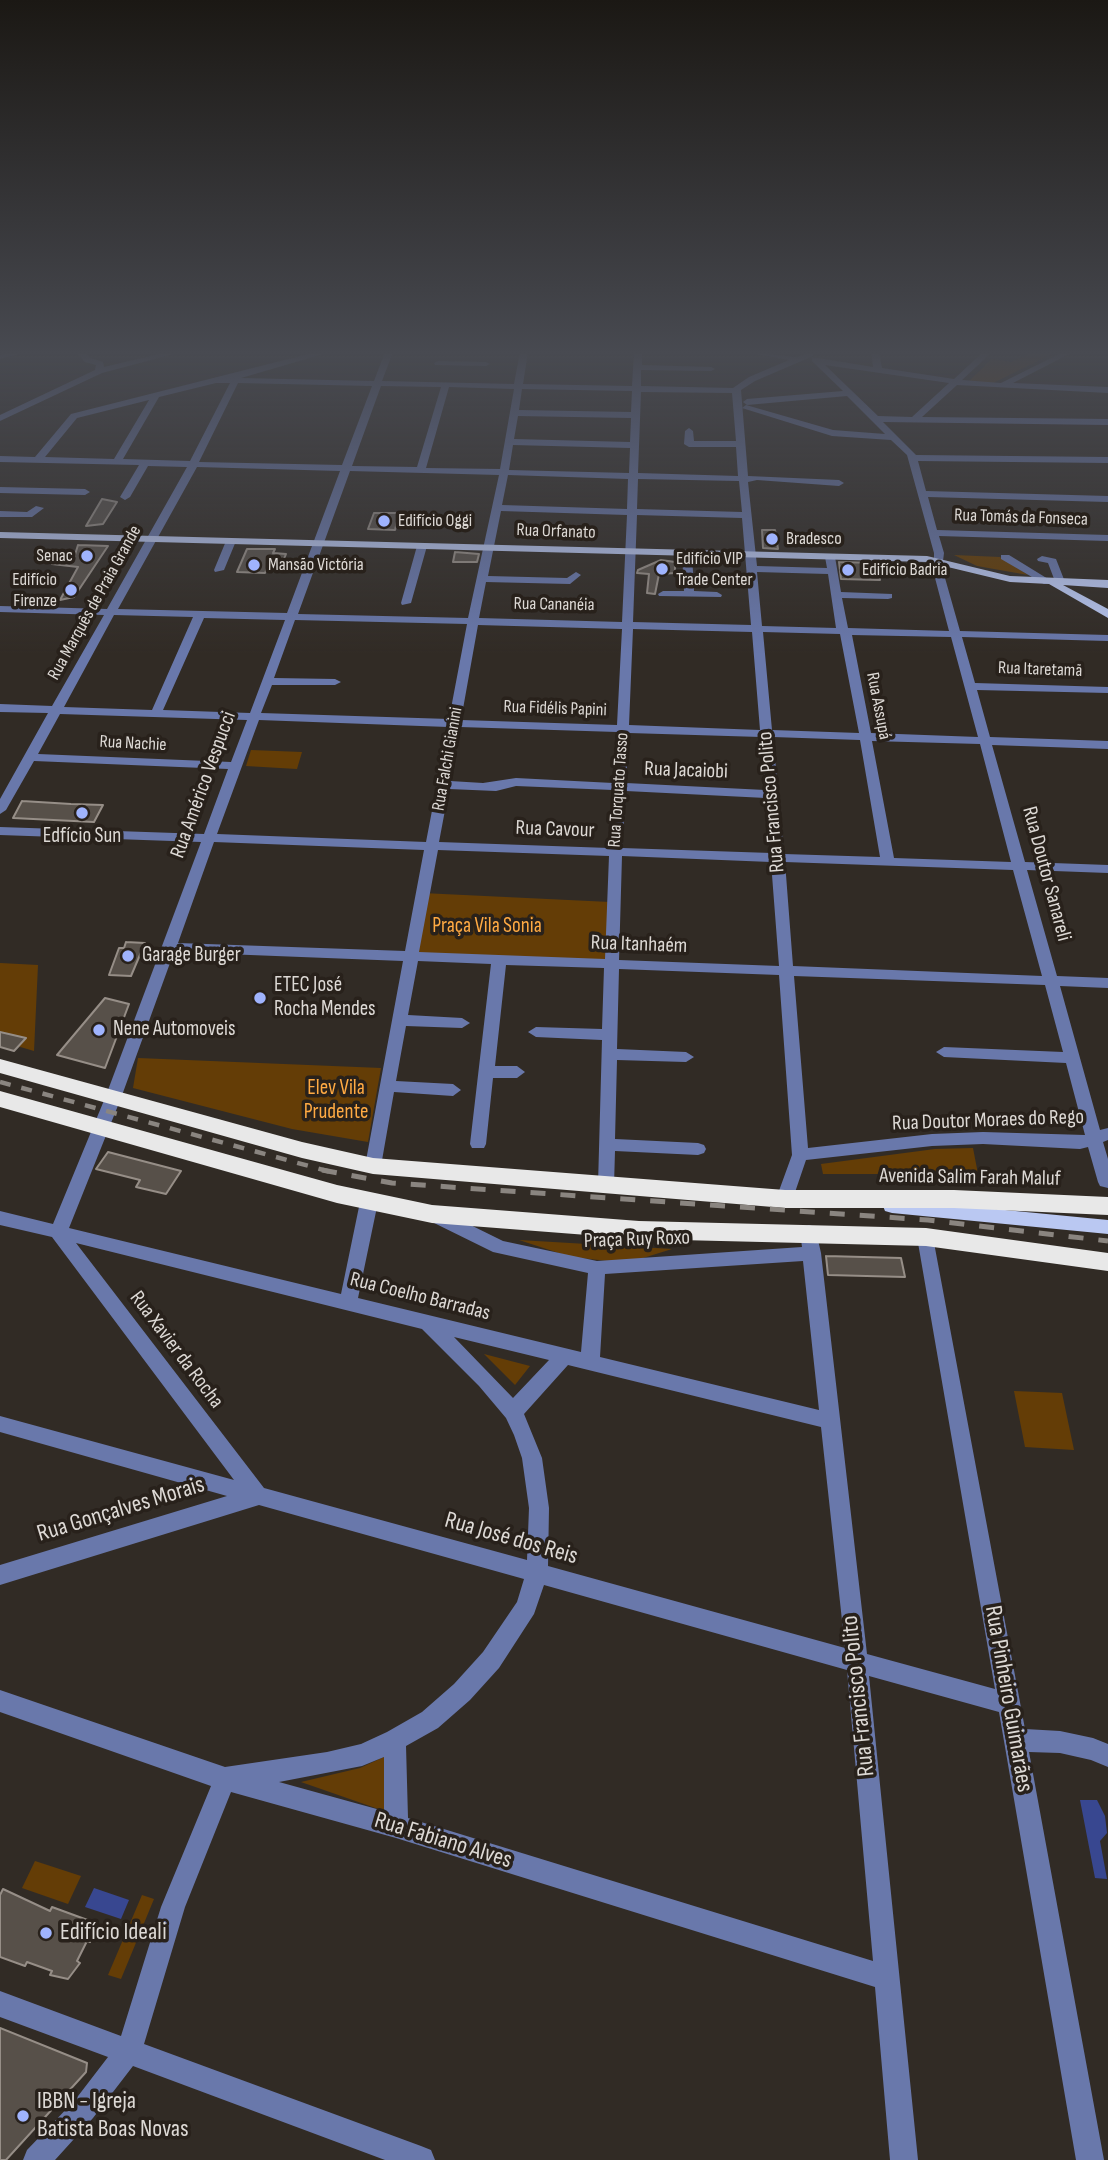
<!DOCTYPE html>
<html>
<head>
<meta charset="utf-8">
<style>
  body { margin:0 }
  canvas { display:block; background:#312b25 }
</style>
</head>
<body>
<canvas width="1108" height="2160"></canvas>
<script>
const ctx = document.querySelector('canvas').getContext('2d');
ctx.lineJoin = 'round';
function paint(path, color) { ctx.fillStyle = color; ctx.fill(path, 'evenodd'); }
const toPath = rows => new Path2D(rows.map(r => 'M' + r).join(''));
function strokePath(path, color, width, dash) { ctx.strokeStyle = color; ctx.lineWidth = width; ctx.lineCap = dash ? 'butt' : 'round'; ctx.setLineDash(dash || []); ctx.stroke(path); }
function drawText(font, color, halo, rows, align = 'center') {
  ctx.font = font + ' "Sofia Sans Condensed",sans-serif'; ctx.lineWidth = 7; ctx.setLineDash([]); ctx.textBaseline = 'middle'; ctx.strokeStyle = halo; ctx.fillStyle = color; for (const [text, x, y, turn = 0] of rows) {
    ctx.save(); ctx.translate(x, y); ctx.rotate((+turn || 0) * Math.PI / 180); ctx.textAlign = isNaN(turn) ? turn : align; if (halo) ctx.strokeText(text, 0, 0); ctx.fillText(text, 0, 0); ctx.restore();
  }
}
const green = toPath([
  [1034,352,1056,352,993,383,969,381,992,359,1011,362],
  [954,555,1000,557,1028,575,977,566],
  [251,750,302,752,297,769,246,766],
  [422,893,610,902,607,965,411,957],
  [0,963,38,965,34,1051,0,1041],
  [138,1058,381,1068,368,1142,292,1129,133,1088],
  [973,1148,978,1174,823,1174,821,1164,935,1149],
  [519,1240,672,1249,627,1263,571,1257],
  [484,1354,530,1366,515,1385],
  [1014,1391,1062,1393,1074,1450,1025,1447],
  [386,1756,387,1812,301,1782,360,1768],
  [35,1861,81,1876,68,1904,22,1888],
  [142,1895,154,1899,121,1979,108,1975]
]);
const water = toPath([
  [1080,1800,1097,1800,1105,1816,1107,1833,1100,1841,1107,1879,1095,1878],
  [94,1888,129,1900,121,1919,85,1907]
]);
const building = toPath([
  [102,499,117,502,103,524,86,526,102,499],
  [374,513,399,513,395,530,368,529,374,513],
  [762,530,775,530,778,549,763,548,762,530],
  [78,545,108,546,74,597,60,600,78,567,52,564,74,558,78,545],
  [247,549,275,549,273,553,286,554,280,569,267,568,265,573,237,572,247,549],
  [455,552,479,554,477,562,453,562,455,552],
  [661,560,675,562,675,573,659,574,655,594,647,593,649,574,637,573,638,570,661,560],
  [839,562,877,563,880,580,841,579,839,562],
  [22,801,71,804,103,805,94,822,13,818,22,801],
  [126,942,145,943,131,976,109,975,119,948,124,948,126,942],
  [105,998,129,1004,105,1068,57,1055,105,998],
  [0,1032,26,1038,14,1051,0,1047,0,1032],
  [108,1152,181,1171,166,1194,136,1187,140,1180,96,1169,108,1152],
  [826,1256,901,1258,905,1277,828,1275,826,1256],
  [3,1889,50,1911,52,1907,93,1922,90,1942,87,1941,77,1961,80,1963,68,1979,50,1975,52,1971,27,1962,25,1966,0,1957,0,1895,3,1889],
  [0,2028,87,2063,86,2072,6,2160,0,2160,0,2028]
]);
const minor = toPath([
  [13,352,28,352,0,359,0,355,13,352],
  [76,352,85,352,91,358,103,362,104,367,167,352,181,352,102,373,0,421,0,415,95,370,96,365,85,362,76,352],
  [316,352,330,352,241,378,374,381,385,352,393,352,382,381,514,384,520,352,528,352,523,384,632,386,634,352,642,352,642,365,711,367,715,369,711,371,641,370,641,386,733,388,749,377,789,360,744,352,797,357,813,352,813,356,755,381,741,390,748,476,839,480,844,483,839,486,757,480,748,482,757,566,827,568,825,557,830,554,835,557,841,592,892,594,892,598,888,599,842,598,848,628,949,631,935,578,940,575,945,578,960,631,1108,635,1108,641,962,637,975,683,1108,687,1108,693,977,690,990,737,1108,741,1108,749,992,745,1025,862,1108,865,1108,873,1027,870,1057,976,1108,978,1108,988,1060,986,1100,1130,1108,1128,1108,1140,1103,1142,1108,1159,1108,1188,1100,1186,1098,1182,1088,1147,1080,1149,983,1144,932,1146,806,1160,791,1204,779,1204,776,1199,792,1155,779,975,619,969,617,1049,686,1052,694,1057,686,1062,617,1060,615,1139,698,1143,704,1145,706,1149,704,1153,698,1155,615,1151,614,1185,612,1190,606,1191,600,1190,598,1185,602,1040,536,1037,528,1032,536,1027,602,1029,604,968,506,965,495,1066,517,1066,525,1072,517,1078,493,1078,486,1144,484,1148,472,1148,470,1144,491,964,418,961,408,1015,462,1018,470,1023,462,1028,406,1026,396,1081,453,1084,461,1090,453,1096,394,1092,381,1166,379,1170,373,1172,367,1170,365,1166,403,961,174,952,121,1098,69,1228,341,1294,360,1202,363,1197,369,1195,375,1197,378,1202,358,1298,581,1352,588,1273,493,1252,428,1220,425,1215,428,1210,440,1210,503,1241,597,1261,802,1247,800,1232,803,1227,809,1225,815,1227,821,1253,867,1654,995,1689,917,1237,920,1232,926,1230,932,1232,1025,1729,1060,1731,1093,1738,1108,1744,1108,1767,1091,1760,1060,1753,1029,1752,1104,2160,1076,2160,999,1712,869,1676,918,2160,890,2160,875,1987,396,1838,231,1792,185,1907,144,2044,421,2146,431,2150,435,2160,385,2160,133,2066,93,2118,55,2160,23,2160,27,2150,75,2100,108,2057,0,2017,0,1991,121,2036,161,1907,211,1786,0,1712,0,1690,225,1767,327,1752,361,1744,387,1732,422,1712,454,1684,483,1652,517,1602,524,1579,259,1505,0,1585,0,1565,227,1496,0,1432,0,1416,234,1480,52,1237,0,1225,0,1211,53,1224,105,1098,201,842,0,835,0,827,204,834,228,769,34,761,6,810,0,814,0,799,48,713,0,712,0,704,52,706,104,615,0,612,0,606,107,609,187,467,148,466,130,497,125,500,120,497,139,465,0,462,0,456,35,457,71,414,316,352],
  [216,383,230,383,190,461,123,459,159,397,216,383],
  [238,383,372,386,342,465,199,462,238,383],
  [381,386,441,387,417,467,352,466,381,386],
  [449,387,514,389,500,469,426,468,449,387],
  [522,389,632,391,631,412,519,410,522,389],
  [641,392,732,393,736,441,694,441,693,431,689,428,685,431,684,444,689,447,736,447,738,476,638,473,641,392],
  [149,400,114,459,45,457,77,418,149,400],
  [518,416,631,418,630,442,514,439,518,416],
  [513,445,630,448,629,473,509,470,513,445],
  [197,467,340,471,287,613,118,609,197,467],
  [350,471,499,475,468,618,298,614,350,471],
  [508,475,628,479,627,509,502,505,508,475],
  [638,479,739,481,742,512,637,509,638,479],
  [501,511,627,515,622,622,479,618,486,582,570,584,581,575,576,572,567,578,488,576,501,511],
  [637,515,742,518,751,625,633,622,637,515],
  [757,572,828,574,836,628,762,626,757,572],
  [114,615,193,617,152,710,64,707,114,615],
  [204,618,285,620,250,713,163,710,204,618],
  [295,620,467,624,449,719,261,713,272,685,335,685,341,682,335,679,274,678,295,620],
  [478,625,622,629,617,725,461,720,478,625],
  [633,629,752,632,760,730,629,725,633,629],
  [763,632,840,634,859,733,772,730,763,632],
  [852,635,951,637,978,737,871,733,852,635],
  [60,714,247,720,231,762,38,754,60,714],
  [259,720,448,727,426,842,217,834,259,720],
  [460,727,617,732,613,783,516,778,483,783,450,781,460,727],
  [629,733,761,737,765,790,626,783,629,733],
  [773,737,860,740,880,857,784,854,773,737],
  [872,741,980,744,1011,862,894,858,872,741],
  [516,786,613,790,609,848,439,842,449,789,496,791,516,786],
  [626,791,766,798,771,853,622,848,626,791],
  [214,842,424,850,405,951,178,943,214,842],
  [438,850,609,856,605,959,419,952,438,850],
  [622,856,771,862,779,966,619,960,622,856],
  [785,862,1013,870,1042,976,793,966,785,862],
  [794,976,1045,985,1063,1052,944,1047,936,1052,944,1057,1066,1063,1085,1135,983,1132,932,1134,808,1148,794,976],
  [76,1243,422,1329,479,1386,506,1418,514,1435,522,1458,529,1508,527,1560,264,1488,76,1243],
  [803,1261,819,1410,600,1357,605,1274,803,1261],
  [454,1337,549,1360,513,1398,454,1337],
  [568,1365,821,1427,845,1648,548,1566,549,1508,542,1458,524,1414,568,1365],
  [544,1585,847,1670,873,1961,408,1818,406,1746,438,1728,470,1700,499,1668,534,1614,544,1585],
  [384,1757,384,1811,279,1782,362,1766,384,1757],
  [871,352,879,352,882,368,954,379,983,352,992,352,962,380,1001,383,1063,352,1073,352,1013,383,1108,387,1108,393,957,385,922,417,1108,419,1108,425,883,422,916,455,1108,457,1108,463,918,461,926,491,1108,496,1108,502,928,497,937,530,1108,535,1108,541,939,536,944,553,943,561,934,563,934,553,907,455,891,440,832,436,742,408,746,405,833,430,885,434,847,396,747,405,743,402,747,399,843,391,812,361,812,357,873,367,871,352],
  [825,365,949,383,912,417,878,416,825,365],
  [438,361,486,362,490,364,486,366,435,365,434,363,438,361],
  [0,487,85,489,90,492,85,495,0,493,0,487],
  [36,506,44,508,32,517,0,517,0,511,27,512,36,506],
  [231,538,236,541,224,570,215,572,214,570,226,541,231,538],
  [422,543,427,546,411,603,402,605,401,603,417,546,422,543],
  [687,550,692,553,694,591,717,592,722,595,721,597,659,596,658,594,663,591,684,591,682,553,687,550],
  [1001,555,1009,555,1053,582,1044,584,1001,559,1001,555],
  [1042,556,1056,559,1065,582,1064,584,1056,584,1048,563,1038,561,1037,559,1042,556]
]);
const major = toPath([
  [0,532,927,556,1010,576,1108,580,1108,588,1063,585,1108,609,1108,618,1049,584,1010,582,927,562,0,538,0,532],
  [892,1199,1108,1220,1108,1234,892,1213,885,1211,883,1206,885,1201,892,1199]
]);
const highway = toPath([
  [0,1059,302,1142,373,1158,785,1190,954,1190,1108,1197,1108,1215,954,1208,785,1208,373,1174,302,1158,0,1073,0,1059],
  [0,1091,337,1185,432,1205,639,1221,926,1228,1108,1253,1108,1271,926,1246,639,1239,432,1223,337,1203,0,1107,0,1091]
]);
const railFar1 = toPath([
  [0,1082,331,1172]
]);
const rail = toPath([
  [322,1170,392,1183,928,1220,1108,1241]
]);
const markers = [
  [384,521,7,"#9fb3fd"],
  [772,539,7,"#9fb3fd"],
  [87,556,7,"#9fb3fd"],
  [254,565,7,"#9fb3fd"],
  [662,569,7,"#9fb3fd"],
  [848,570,7,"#9fb3fd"],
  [71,590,7,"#9fb3fd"],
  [82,813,7,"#9fb3fd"],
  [128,956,7,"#9fb3fd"],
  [260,998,7,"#9fb3fd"],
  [99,1030,7,"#9fb3fd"],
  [46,1933,7,"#9fb3fd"],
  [23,2116,7,"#9fb3fd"]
];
const farStreetnames = [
  ["Rua Tomás da Fonseca",1021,518,2],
  ["Rua Orfanato",556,532,2],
  ["Rua Marquês de Praia Grande",95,603,-61],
  ["Rua Cananéia",554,605,1],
  ["Rua Itaretamã",1040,670,2],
  ["Rua Assupá",878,706,79],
  ["Rua Fidélis Papini",555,709,2],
  ["Rua Nachie",133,744,3],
  ["Rua Falchi Gianini",448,759,-80],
  ["Rua Torquato Tasso",619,790,-86]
];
const farPoinames = [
  ["Edifício Oggi",398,521],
  ["Bradesco",786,539],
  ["Senac",73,556,"right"],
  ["Edifício VIP",676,559],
  ["Trade Center",676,580],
  ["Mansão Victória",268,565],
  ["Edifício Badria",862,570],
  ["Edifício",57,580,"right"],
  ["Firenze",57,601,"right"]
];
const streetNames = [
  ["Rua Jacaiobi",686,771,2],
  ["Rua Américo Vespucci",204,785,-70],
  ["Rua Francisco Polito",772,802,-95],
  ["Rua Cavour",555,830,2],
  ["Rua Doutor Sanareli",1046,874,75],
  ["Rua Itanhaém",639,945,2],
  ["Rua Doutor Moraes do Rego",988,1121,-2],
  ["Avenida Salim Farah Maluf",970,1178,1],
  ["Praça Ruy Roxo",637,1240,-2],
  ["Rua Coelho Barradas",420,1297,14],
  ["Rua Xavier da Rocha",176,1350,53]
];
const poiNames = [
  ["Edfício Sun",82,837,"center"],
  ["Garage Burger",142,956],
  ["ETEC José",274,986],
  ["Rocha Mendes",274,1010],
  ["Nene Automoveis",113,1030]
];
const parkNames = [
  ["Praça Vila Sonia",487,927],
  ["Elev Vila",336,1089],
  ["Prudente",336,1113]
];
const nearStreetnames = [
  ["Rua Gonçalves Morais",121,1510,-17],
  ["Rua José dos Reis",511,1539,16],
  ["Rua Francisco Polito",859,1696,-96],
  ["Rua Pinheiro Guimarães",1008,1699,80],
  ["Rua Fabiano Alves",443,1841,17]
];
const nearPoinames = [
  ["Edifício Ideali",60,1933],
  ["IBBN - Igreja",37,2102],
  ["Batista Boas Novas",37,2130]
];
paint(green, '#643d06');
paint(water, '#384790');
paint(building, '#575049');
strokePath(building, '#968e87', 2);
paint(minor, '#6978ab');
paint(major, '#bac8f2');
paint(highway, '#e8e8e8');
strokePath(railFar1, '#8a8580', 4.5, [11, 11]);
strokePath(rail, '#8a8580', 5, [15, 15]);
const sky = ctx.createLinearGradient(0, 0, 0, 654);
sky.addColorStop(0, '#1b1814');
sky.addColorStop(0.54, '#484a51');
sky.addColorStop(1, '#484a5100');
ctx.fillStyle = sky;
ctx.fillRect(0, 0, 1108, 654);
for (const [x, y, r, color] of markers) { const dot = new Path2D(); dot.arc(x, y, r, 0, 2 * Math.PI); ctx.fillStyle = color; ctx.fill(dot); strokePath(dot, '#28211b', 2.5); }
drawText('18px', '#ddd9d5', '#28211b', farStreetnames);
drawText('18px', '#ddd9d5', '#28211b', farPoinames, 'left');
drawText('21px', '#ddd9d5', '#28211b', streetNames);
drawText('21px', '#ddd9d5', '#28211b', poiNames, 'left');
drawText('21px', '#ffaa43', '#28211b', parkNames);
drawText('24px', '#ddd9d5', '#28211b', nearStreetnames);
drawText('24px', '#ddd9d5', '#28211b', nearPoinames, 'left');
</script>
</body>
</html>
